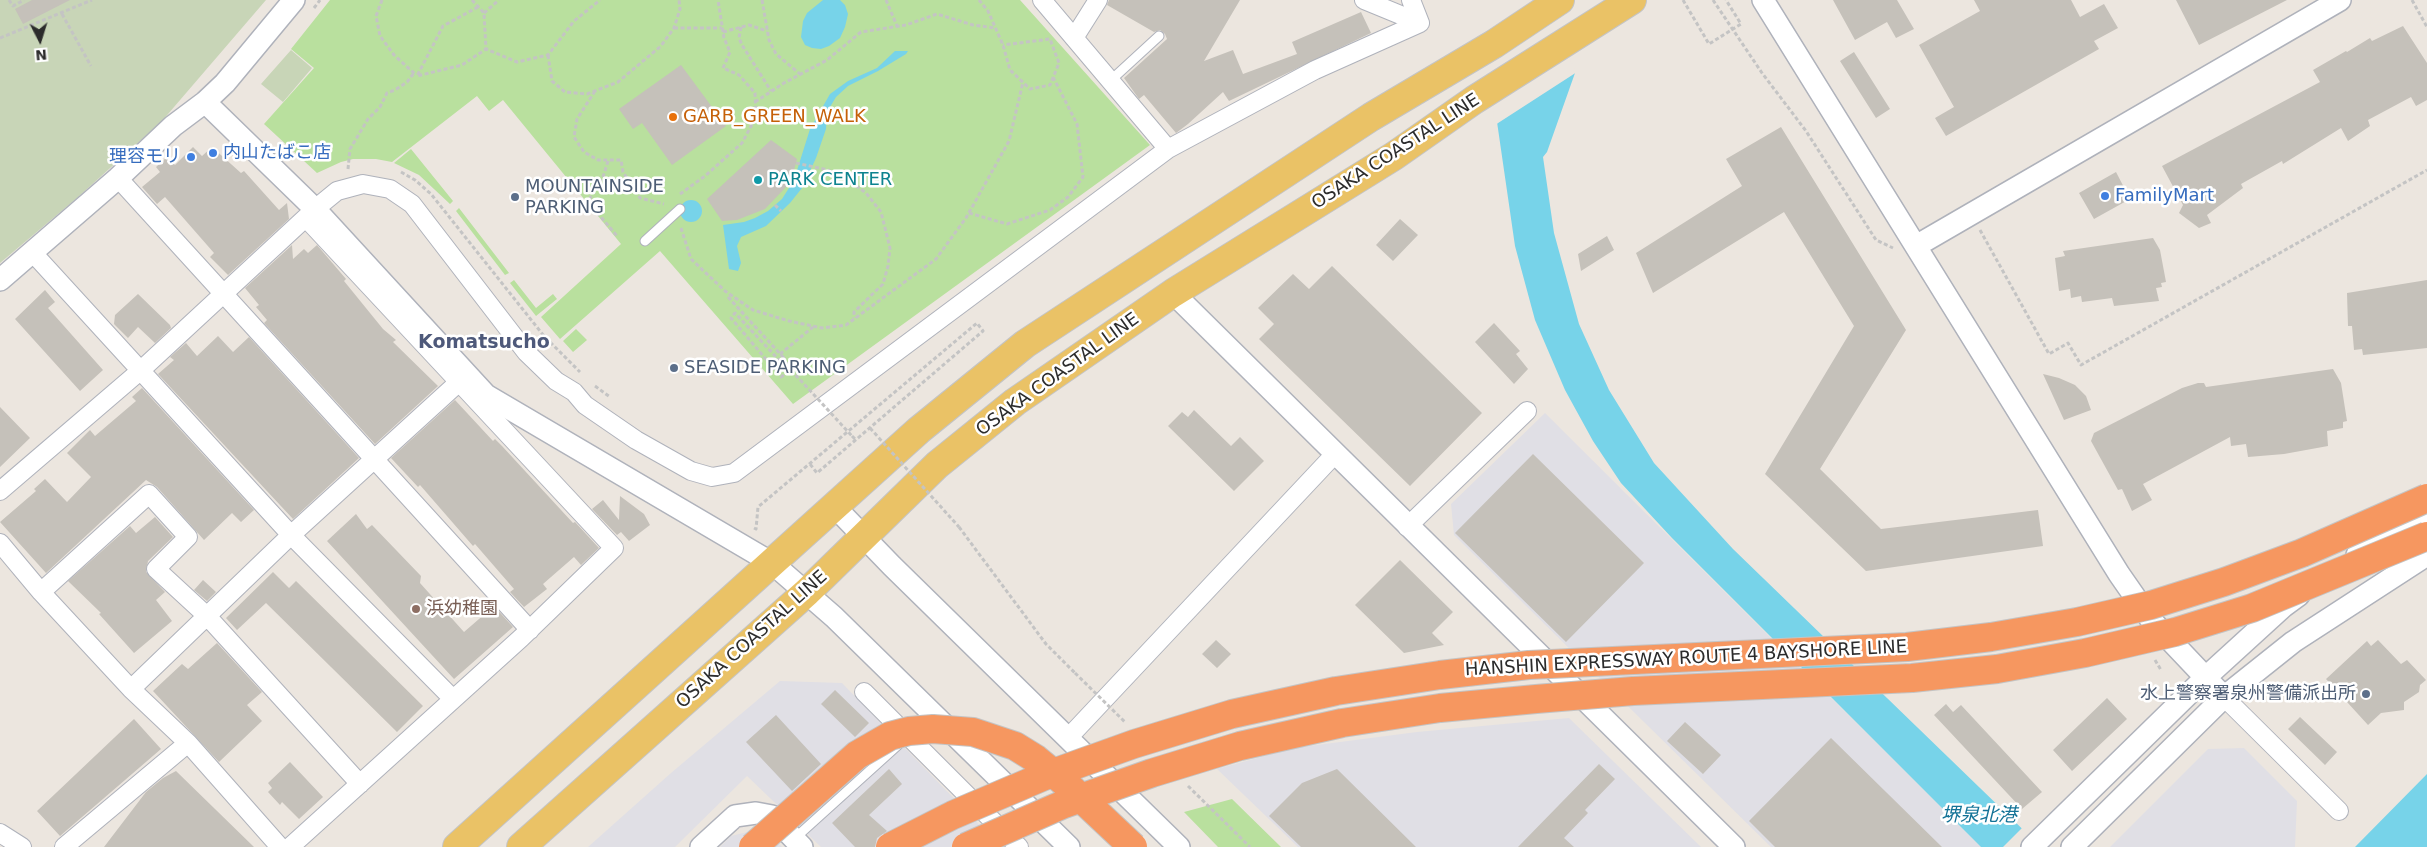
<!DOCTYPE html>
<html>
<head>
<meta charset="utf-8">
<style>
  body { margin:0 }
  #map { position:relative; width:2427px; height:847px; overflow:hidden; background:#ece6df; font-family:"DejaVu Sans",sans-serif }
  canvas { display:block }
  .north { position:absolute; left:15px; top:15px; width:50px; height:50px; -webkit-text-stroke:4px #fff; paint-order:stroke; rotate:175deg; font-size:14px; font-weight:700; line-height:20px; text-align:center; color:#2c2c2c }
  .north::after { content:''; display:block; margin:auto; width:18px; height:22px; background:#2c2c2c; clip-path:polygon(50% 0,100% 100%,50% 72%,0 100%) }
</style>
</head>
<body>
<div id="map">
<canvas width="2427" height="847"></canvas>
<div class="north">N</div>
</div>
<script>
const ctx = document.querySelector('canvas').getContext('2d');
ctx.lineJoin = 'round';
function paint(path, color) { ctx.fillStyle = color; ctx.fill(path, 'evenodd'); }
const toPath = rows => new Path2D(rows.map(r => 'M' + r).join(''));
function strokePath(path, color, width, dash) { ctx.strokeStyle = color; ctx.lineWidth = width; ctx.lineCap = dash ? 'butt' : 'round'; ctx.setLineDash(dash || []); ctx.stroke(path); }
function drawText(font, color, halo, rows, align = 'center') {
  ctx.font = font + ' "DejaVu Sans","Noto Sans JP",sans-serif'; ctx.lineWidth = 5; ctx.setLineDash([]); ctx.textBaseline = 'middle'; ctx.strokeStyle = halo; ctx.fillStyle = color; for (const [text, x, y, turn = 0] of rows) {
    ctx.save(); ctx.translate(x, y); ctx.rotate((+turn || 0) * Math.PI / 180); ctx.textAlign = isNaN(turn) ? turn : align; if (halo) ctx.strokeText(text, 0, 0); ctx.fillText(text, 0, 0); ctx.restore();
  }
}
const industrial = toPath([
  [1545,413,1981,847,1771,847,1454,535,1451,504],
  [780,681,842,683,1001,847,821,847,747,776,675,847,588,847,671,773],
  [1569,718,1701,847,1298,847,1217,769,1294,748,1417,732],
  [2244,748,2297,801,2295,847,2110,847,2208,749],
  [764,828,782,847,720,847,731,836]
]);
const green = toPath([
  [330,0,1020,0,1150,145,793,404,660,251,560,339,541,317,621,244,503,100,489,111,477,96,392,162,376,159,353,159,341,162,317,173,264,124,314,68,291,49],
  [411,149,453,201,450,204,419,175,394,163],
  [459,208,509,273,505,275,456,211],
  [514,280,536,308,553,294,557,299,536,316,510,283],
  [576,329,587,340,573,352,563,341],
  [1232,799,1281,847,1218,847,1184,812]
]);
const cemetery = toPath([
  [0,0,266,0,162,121,77,198,0,263],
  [291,50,312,68,283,102,261,84]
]);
const water = toPath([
  [823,0,840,0,845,5,848,14,845,27,840,38,829,46,821,49,812,48,805,45,801,37,803,21,807,13],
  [1547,26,1575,73,1547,152,1543,157,1554,233,1579,324,1609,390,1654,463,1733,549,2041,847,1981,847,1672,538,1621,483,1593,441,1565,390,1535,320,1515,246,1496,115],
  [895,51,908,51,906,54,878,71,848,86,836,97,827,112,826,129,816,158,802,188,790,203,766,226,741,237,737,246,741,263,738,271,729,269,723,225,744,222,755,218,768,211,782,199,794,180,810,129,830,94,848,81,877,68],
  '680 211a11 11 0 1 1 22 0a11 11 0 1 1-22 0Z',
  [2427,774,2427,847,2355,847]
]);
const pier = toPath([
  [1514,0,1554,0,1549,25,1577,72,1495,125,1493,114],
  [2023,827,2043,847,2003,847]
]);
const building = toPath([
  [32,0,70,0,23,24,15,9],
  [1109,0,1240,0,1204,61,1233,50,1243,74,1297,54,1292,42,1361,12,1371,33,1229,101,1223,92,1188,124,1176,133,1144,95,1139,99,1124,78,1167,39,1165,34,1160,30,1154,32,1107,5],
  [1833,0,1897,0,1914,29,1896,38,1887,22,1855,40],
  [1974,0,2071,0,2080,17,2104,4,2118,28,2094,41,2099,49,1946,136,1935,118,1954,107,1919,45,1980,11],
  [2176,0,2287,0,2199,45],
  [2403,26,2427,63,2427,100,2416,106,2411,97,2368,120,2370,126,2348,141,2341,128,2283,164,2282,161,2241,184,2243,188,2207,215,2211,223,2199,228,2179,213,2183,205,2162,166,2320,82,2313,70,2346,51,2347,52,2370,38,2372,41],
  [1854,52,1890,109,1876,118,1840,61],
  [681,65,726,126,672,165,642,123,633,129,619,109],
  [1781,127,1906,330,1820,469,1881,529,2038,510,2043,546,1866,571,1765,474,1854,326,1784,212,1653,293,1636,253,1742,186,1726,159],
  [771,140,797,159,793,174,786,187,765,209,737,220,722,221,707,199],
  [193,147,202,156,212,147,241,173,244,171,279,210,287,203,289,219,228,275,210,257,214,253,165,197,157,204,142,187,160,172,156,167,167,157,175,165],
  [2116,172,2130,199,2094,219,2079,193],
  [1400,219,1418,235,1393,261,1376,245],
  [1607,236,1614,250,1581,271,1578,254],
  [2153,238,2160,250,2166,282,2161,283,2162,287,2156,288,2159,301,2114,306,2112,298,2082,302,2081,296,2071,298,2070,289,2059,291,2055,258,2065,256,2063,251],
  [292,245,293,259,304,249,308,253,317,245,346,279,344,281,383,329,396,340,393,342,438,386,375,444,264,323,267,320,256,307,259,305,245,288],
  [1332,266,1482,413,1410,486,1259,339,1274,324,1258,308,1293,274,1309,289],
  [2427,280,2427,348,2363,355,2362,349,2354,350,2352,326,2348,326,2347,293],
  [45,290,55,302,48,308,103,370,80,391,15,319],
  [138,294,170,325,171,328,155,343,138,327,128,338,114,324,115,315],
  [1494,323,1520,351,1516,354,1528,369,1514,384,1475,342],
  [218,336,233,352,249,337,359,458,293,519,158,374,174,360,170,357,186,343,197,356],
  [2333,369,2341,383,2347,421,2343,422,2343,428,2327,431,2328,446,2284,454,2248,457,2246,444,2231,446,2230,437,2143,484,2152,500,2132,511,2122,489,2118,490,2091,441,2094,433,2182,388,2198,383,2204,383,2206,387],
  [2043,374,2059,378,2075,385,2086,396,2091,410,2064,420],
  [142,388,254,510,241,522,232,513,204,540,157,487,146,480,46,573,0,522,36,491,34,489,45,479,67,502,91,477,67,453,90,430,95,436,109,424,136,401,132,397],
  [455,400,493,441,495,439,502,446,573,523,575,522,599,548,581,565,574,557,543,584,547,589,524,607,510,592,514,589,475,544,473,546,420,485,418,487,391,458],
  [0,407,30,438,0,467],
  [1194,410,1231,446,1240,437,1264,461,1234,491,1168,426,1182,412,1188,417],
  [1533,454,1644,563,1566,642,1455,533],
  [620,496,644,514,650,525,629,541,621,532,617,535,592,509,603,500,619,520],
  [356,514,367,529,372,525,421,576,420,583,464,632,494,606,513,627,454,679,327,541],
  [155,517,173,537,148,561,146,572,165,592,156,600,172,621,134,653,99,614,101,613,68,581,130,526,136,533],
  [1400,560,1453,612,1432,633,1444,645,1404,653,1355,605],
  [273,572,289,588,296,581,423,706,397,732,266,603,237,630,226,618],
  [203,580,216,592,207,601,194,590],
  [1216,640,1231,654,1217,668,1202,654],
  [2378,640,2401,664,2407,660,2426,680,2420,685,2419,692,2404,702,2404,710,2381,713,2368,725,2326,679,2367,641,2371,646],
  [217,643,262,692,247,705,262,721,219,762,153,691,182,664,188,669],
  [835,690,869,723,855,737,821,704],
  [2107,698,2127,719,2072,771,2053,750],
  [1946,704,1953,712,1961,705,2042,792,2022,809,1934,715],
  [776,715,821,764,792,791,746,742],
  [2300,717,2337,752,2325,765,2288,729],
  [134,719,161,749,60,836,37,811],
  [1685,722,1721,755,1703,774,1667,741],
  [1831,738,1942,847,1775,847,1749,821],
  [290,762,323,797,299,819,282,802,280,805,268,792,272,788,268,783],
  [1599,764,1615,779,1585,810,1588,813,1564,838,1574,847,1518,847],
  [889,769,902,784,869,815,887,831,877,838,875,847,855,847,832,823],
  [1337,769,1416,847,1301,847,1269,816,1302,783],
  [176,771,254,847,104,847,146,792,163,778]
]);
const path = toPath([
  [9,0,13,6,24,0],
  [382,0,376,16,380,36,394,55,415,74],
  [472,0,484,13,486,49,517,62,548,55,574,21,600,0],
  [762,0,769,40,776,54,800,74],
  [886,0,897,26],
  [979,0,988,11,1003,45,1010,70,1030,89,1050,85,1059,63,1050,39,1003,45],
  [1683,0,1709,44,1741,24,1726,0],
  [1713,0,1762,73,1806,131,1876,240,1893,248],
  [2412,0,2427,27],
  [478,7,443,26,417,76,462,65,486,49],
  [314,8,320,0],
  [484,13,499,0],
  [62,14,91,66],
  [741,27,739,38,742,45,771,91],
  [674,28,722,28],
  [723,32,749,25,767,31],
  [0,38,92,0],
  [548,55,552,81,565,92,587,94,618,82,661,46,674,28,680,9,679,0],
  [595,91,577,119,574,137,584,152,598,160,621,160,623,172,640,198,664,204],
  [755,102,784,83,827,60,861,32,906,25,937,14,973,25,995,28],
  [608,161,603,177,590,198,590,204,617,236],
  [796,163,828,170,844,177,866,193,881,212,890,248,888,266,883,284,854,312,854,318],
  [348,169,350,149,368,119,380,107,387,93,395,90,407,82,414,73],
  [401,172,415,180,431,194,544,336,580,372],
  [680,194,705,176,742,143,756,117,755,93,739,75,723,68,730,52,724,38,718,0],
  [775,205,781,211],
  [969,213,1007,224,1050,210,1068,197,1083,177,1077,124,1053,77],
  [681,228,691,259,725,291,753,310,789,321,822,328,846,325,936,259,966,218,1009,141,1023,82],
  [1980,230,2049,354,2068,343,2081,365,2427,170],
  [780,354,813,327],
  [783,357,791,370],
  [595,386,610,397],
  [852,436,856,440],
  [959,527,1046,644,1075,673],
  [754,528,756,529,758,507,977,323,983,331,817,473,810,464],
  [2155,660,2161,670],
  [1188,786,1250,847]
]);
const service = toPath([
  [1110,81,1159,36],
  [645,241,680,209],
  [794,839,898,745]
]);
const minor = toPath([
  [1042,0,1168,149],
  [1364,0,1420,23],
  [1411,0,1420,23],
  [1074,38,1098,0],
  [118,178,530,630],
  [33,253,291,535,452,698],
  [0,491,140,371,315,209,337,191,363,184,390,189,412,204,526,352,556,381,574,392,585,405,636,440,691,471,712,477,734,473,1168,149,1315,70,1420,23],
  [1407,527,1527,411],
  [0,543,41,592,131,689,188,743,280,847],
  [41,592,149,494,188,537,156,569,207,616,360,784],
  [131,689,291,535,459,382],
  [864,692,1019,847],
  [2224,697,2339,811],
  [1068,738,1334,455],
  [0,833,22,847],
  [64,847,188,743],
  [290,847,521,638,614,548,306,218]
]);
const tertiary = toPath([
  [1763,0,2119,574,2151,620,2224,697],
  [205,102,315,209,486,395,772,563,834,617,1069,847],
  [1916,246,2340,0],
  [0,280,118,178,173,126,205,102,225,83,294,0],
  [1173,293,1734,847],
  [835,507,892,566,1179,847],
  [2357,555,2427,512],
  [701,847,735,816,756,813,772,816,802,847],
  [2032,847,2205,678,2284,606,2299,595],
  [2072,847,2224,697,2293,642,2427,555]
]);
const primary = toPath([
  [457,847,919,430,1025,344,1371,117,1494,44,1560,0],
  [521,847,807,592,937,465,1015,402,1173,293,1394,156,1474,100,1632,0]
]);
const pathBridge = toPath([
  [728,297,783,357,779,360,735,313,731,318,781,377,791,370,852,436],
  [870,428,959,527],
  [1075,673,1126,723]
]);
const motorwayBridge = toPath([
  [753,847,857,755,890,736,909,731,933,729,973,732,1015,746,1036,759,1064,782,1133,847],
  [890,847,953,815,1042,777,1134,744,1232,714,1336,691,1440,675,1529,665,1907,647,1991,637,2077,622,2151,605,2224,582,2302,553,2427,498],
  [966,847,1064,804,1152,773,1240,746,1342,723,1440,708,1536,699,1633,691,1912,678,1997,669,2085,653,2175,632,2252,608,2427,536]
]);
const markers = [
  [673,117,5,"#e8710a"],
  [213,153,5,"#3f7fe0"],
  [191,157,5,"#3f7fe0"],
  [758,180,5,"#0f9aa8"],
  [2105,196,5,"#3f7fe0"],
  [515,197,5,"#5c6f8a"],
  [674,368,5,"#5c6f8a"],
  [416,609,5,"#8d6e63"],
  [2366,694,5,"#5c6f8a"]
];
const foodNames = [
  ["GARB_GREEN_WALK",683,117]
];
const streetNames = [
  ["OSAKA COASTAL LINE",1396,152,-33],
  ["OSAKA COASTAL LINE",1058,375,-36],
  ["OSAKA COASTAL LINE",752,640,-42],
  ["HANSHIN EXPRESSWAY ROUTE 4 BAYSHORE LINE",1686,659,-3]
];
const shopNames = [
  ["内山たばこ店",223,153],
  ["理容モリ",181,157,"right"],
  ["FamilyMart",2115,196]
];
const cultureNames = [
  ["PARK CENTER",768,180]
];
const serviceNames = [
  ["MOUNTAINSIDE",525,187],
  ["PARKING",525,208],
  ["SEASIDE PARKING",684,368],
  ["水上警察署泉州警備派出所",2356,694,"right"]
];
const educationNames = [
  ["浜幼稚園",426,609]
];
const neighbourhoodNames = [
  ["Komatsucho",484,343]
];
const waterNames = [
  ["堺泉北港",1979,816]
];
paint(industrial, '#e0dfe5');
paint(green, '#b9e09e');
paint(cemetery, '#c8d5b7');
paint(water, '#77d3e9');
paint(pier, '#ece6df');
paint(building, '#c5c1ba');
strokePath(service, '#afb2bb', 11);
strokePath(minor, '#afb2bb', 20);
strokePath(tertiary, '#afb2bb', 24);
strokePath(primary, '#c4c4c4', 30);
strokePath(path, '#c4c4c4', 3, [4, 2.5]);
strokePath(service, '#fff', 9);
strokePath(minor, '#fff', 18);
strokePath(tertiary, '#fff', 21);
strokePath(primary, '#eac266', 28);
strokePath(motorwayBridge, '#c4c4c4', 30, []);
strokePath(pathBridge, '#c4c4c4', 3, [4, 2.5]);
strokePath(motorwayBridge, '#f69760', 28);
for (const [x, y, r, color] of markers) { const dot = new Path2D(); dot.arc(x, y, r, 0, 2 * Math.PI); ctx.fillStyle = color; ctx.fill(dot); strokePath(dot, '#fff', 2); }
drawText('18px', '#c56008', '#fff', foodNames, 'left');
drawText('18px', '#2c2c2c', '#fff', streetNames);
drawText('18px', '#366cbe', '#fff', shopNames, 'left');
drawText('18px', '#0d838f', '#fff', cultureNames, 'left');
drawText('18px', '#4e5e75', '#fff', serviceNames, 'left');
drawText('18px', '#785e54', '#fff', educationNames, 'left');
drawText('bold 19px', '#4e597a', '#fff', neighbourhoodNames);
drawText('italic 19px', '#147397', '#fff', waterNames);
</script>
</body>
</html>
